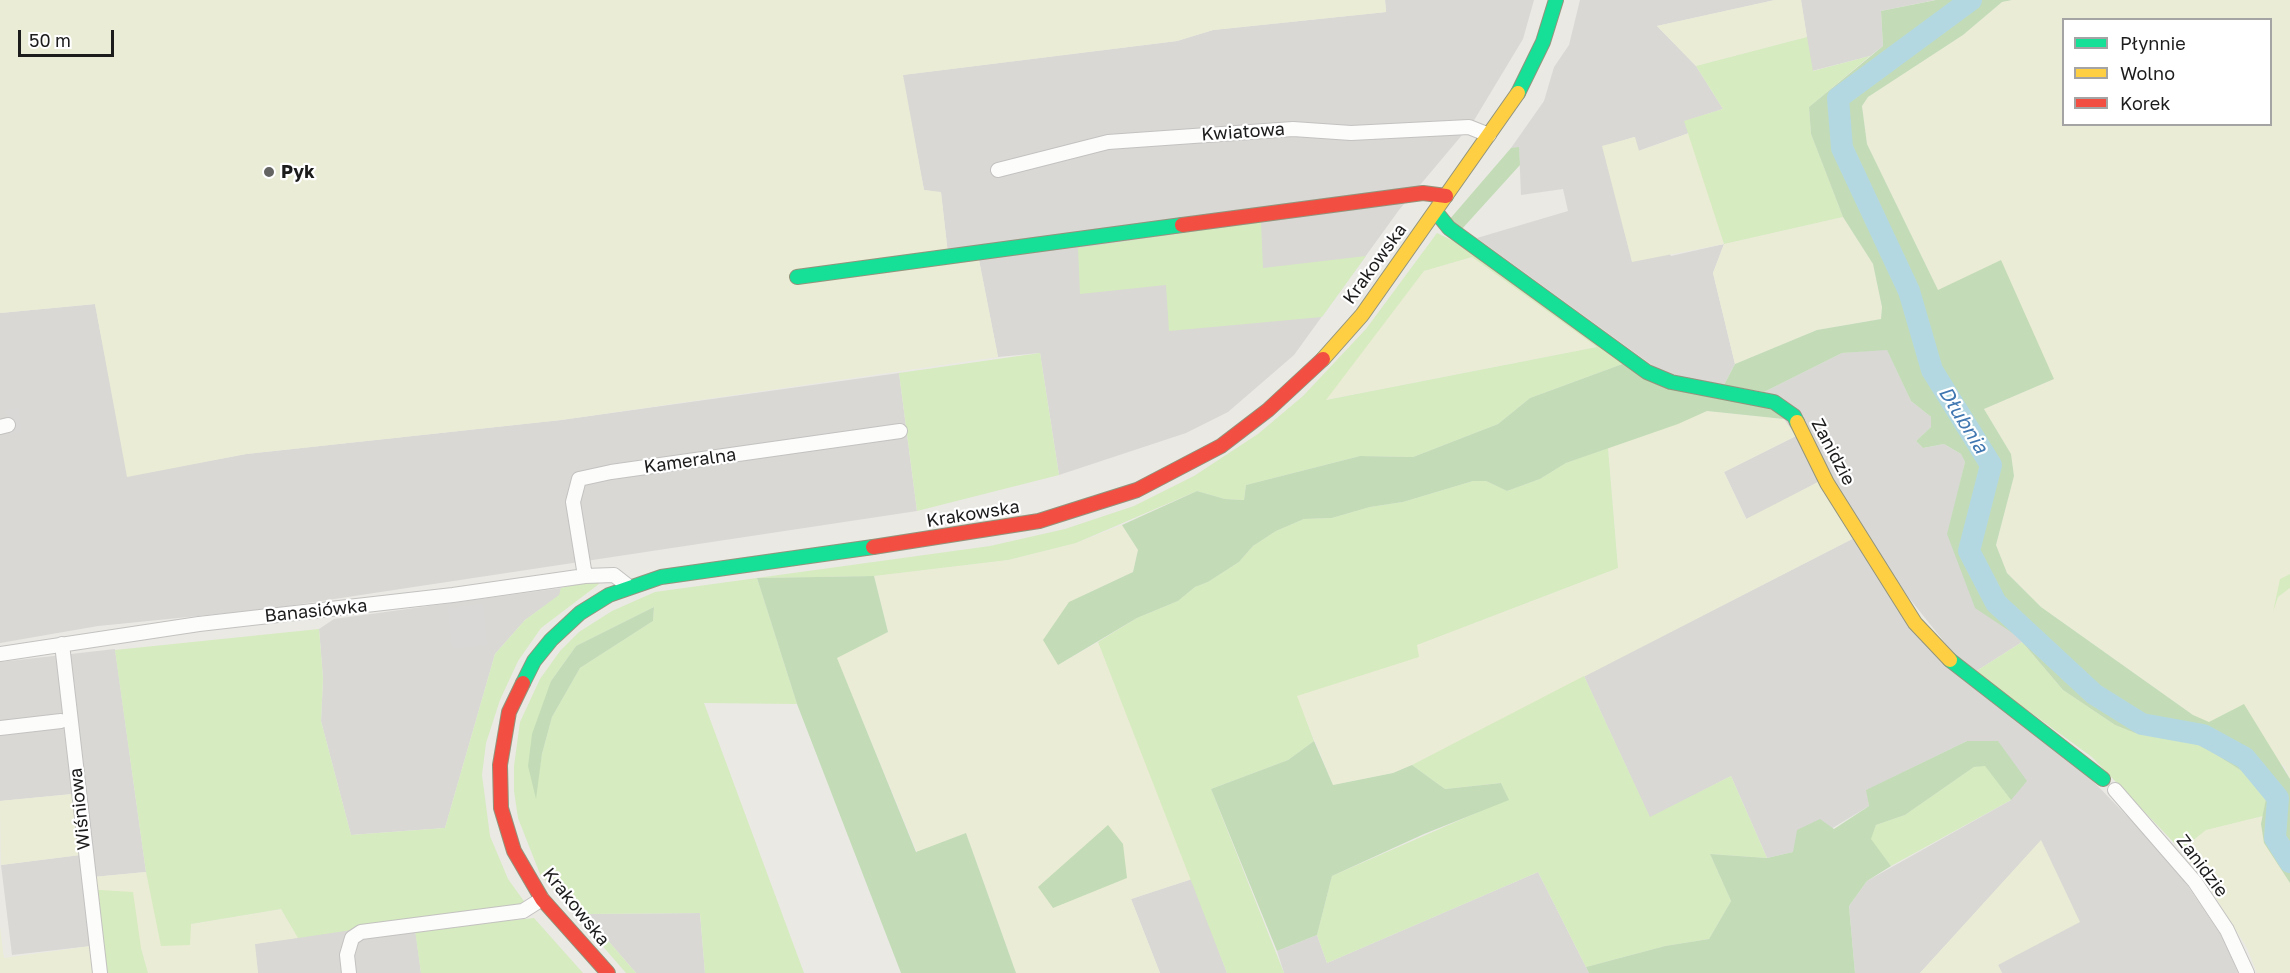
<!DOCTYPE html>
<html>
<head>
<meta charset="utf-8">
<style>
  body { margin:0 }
  #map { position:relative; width:2290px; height:973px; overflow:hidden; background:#eae9e4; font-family:"Golos Text",sans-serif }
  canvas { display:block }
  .legend { position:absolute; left:2062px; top:18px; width:210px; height:108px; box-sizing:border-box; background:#fff; border:2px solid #a4a4a4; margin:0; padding:8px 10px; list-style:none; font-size:18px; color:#1c1c1c }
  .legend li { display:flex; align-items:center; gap:12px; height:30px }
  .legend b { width:30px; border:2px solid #a4a4a4 }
  .scale { position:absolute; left:18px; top:30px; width:96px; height:27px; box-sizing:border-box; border:3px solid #1c1c1c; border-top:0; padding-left:8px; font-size:18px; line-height:21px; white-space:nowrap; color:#1c1c1c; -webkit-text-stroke:4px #fff; paint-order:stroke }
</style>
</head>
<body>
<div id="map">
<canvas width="2290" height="973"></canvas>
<ul class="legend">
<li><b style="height:8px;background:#16e098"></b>Płynnie</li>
<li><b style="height:8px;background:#ffcf43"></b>Wolno</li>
<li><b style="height:8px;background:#f24e42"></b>Korek</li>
</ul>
<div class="scale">50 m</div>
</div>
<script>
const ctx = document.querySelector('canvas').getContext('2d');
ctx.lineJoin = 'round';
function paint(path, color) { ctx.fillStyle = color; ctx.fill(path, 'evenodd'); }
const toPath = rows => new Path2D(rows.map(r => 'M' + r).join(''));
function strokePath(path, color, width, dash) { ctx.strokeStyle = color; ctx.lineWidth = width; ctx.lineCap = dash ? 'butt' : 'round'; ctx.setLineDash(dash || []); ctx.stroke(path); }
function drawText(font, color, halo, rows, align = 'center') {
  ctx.font = font + ' "Golos Text",sans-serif'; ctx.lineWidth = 4.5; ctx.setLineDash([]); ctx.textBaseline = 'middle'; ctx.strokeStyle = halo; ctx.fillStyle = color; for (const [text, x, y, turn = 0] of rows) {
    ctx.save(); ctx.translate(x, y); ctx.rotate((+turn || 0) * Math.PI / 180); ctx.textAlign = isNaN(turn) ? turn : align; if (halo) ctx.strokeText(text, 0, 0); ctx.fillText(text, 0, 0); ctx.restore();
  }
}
const residential = toPath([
  [1385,0,1534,0,1523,39,1473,122,1399,210,1294,355,1228,412,1186,433,1059,475,1040,353,998,357,979,260,948,254,941,193,924,190,902,75,1177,41,1213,30,1386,12],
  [1580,0,1775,0,1657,26,1696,66,1723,109,1685,121,1689,133,1638,151,1634,137,1603,147,1671,256,1724,244,1713,273,1735,364,1724,385,1667,376,1477,238,1568,211,1563,189,1521,195,1519,148,1511,148,1544,101,1554,67,1569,45],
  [1801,0,1935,0,1881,11,1883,46,1870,56,1812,71],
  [95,304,128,476,246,454,561,420,899,373,917,511,268,609,98,626,0,643,0,313],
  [1887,349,1911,401,1931,417,1931,427,1916,441,1923,448,1944,444,1961,454,1965,462,1948,534,1955,552,2022,642,1975,672,1958,659,1909,598,1764,392,1842,353],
  [1796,436,1820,481,1747,520,1724,472],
  [1858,536,1899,608,2086,774,2170,860,2223,938,2238,973,2002,973,1998,965,2041,841,1920,973,1855,973,1849,906,1867,881,2011,800,1967,741,1867,790,1869,806,1793,852,1767,858,1731,776,1650,818,1584,676],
  [561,588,560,595,525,620,495,654,445,828,351,835,321,721,323,678,319,629,334,619],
  [115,649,146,872,83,878,91,946,12,955,1,865,80,855,73,794,0,801,0,662],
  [1538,872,1589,973,1284,973,1277,951,1317,935,1327,963],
  [1192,879,1227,973,1160,973,1131,899],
  [700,913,705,973,636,973,585,914],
  [414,920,421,973,258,973,254,944]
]);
const farmland = toPath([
  [0,0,1385,0,1386,12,1213,30,1177,41,903,75,924,190,941,192,948,254,979,260,998,357,561,420,246,454,127,477,95,304,0,313],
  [1775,0,1801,0,1807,37,1696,66,1657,26],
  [2012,0,2290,0,2290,574,2280,580,2276,603,2278,597,2290,588,2290,779,2284,766,2193,715,2041,607,2007,573,1996,545,2014,476,2011,454,1984,409,2054,379,1938,290,1867,144,1862,106,1868,97,1963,35,2002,2],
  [2064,20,2270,20,2270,124,2064,124],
  [1689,133,1724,244,1843,217,1873,264,1882,307,1881,319,1817,330,1735,364,1713,273,1724,244,1632,262,1602,146,1635,137,1639,151],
  [1472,257,1597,347,1325,400,1424,271],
  [1707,411,1784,419,1796,436,1724,472,1746,519,1820,481,1858,536,1412,765,1393,773,1333,785,1296,696,1418,657,1417,645,1618,568,1608,448],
  [1122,525,1138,550,1133,572,1084,595,1058,665,1098,642,1192,879,1131,899,1160,973,1016,973,966,833,917,852,836,657,888,632,874,576,1008,560,1076,543],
  [73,794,80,855,1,865,0,801],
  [2263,816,2261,824,2290,883,2290,973,2257,973,2247,948,2211,890,2181,850,2206,830],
  [2041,840,2080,922,1998,965,2002,973,1920,973],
  [146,872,162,946,191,924,281,909,298,938,255,944,258,973,148,973,141,948,84,889,83,878],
  [0,927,4,958,91,946,94,973,0,973]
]);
const grass = toPath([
  [1807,37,1813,71,1870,56,1809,107,1811,134,1843,217,1724,244,1684,121,1723,109,1696,66],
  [1261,222,1263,268,1366,256,1322,317,1169,331,1166,285,1080,294,1078,248],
  [1437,233,1482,255,1625,363,1530,398,1498,424,1413,457,1360,456,1246,485,1244,500,1225,499,1197,491,1076,543,1008,560,874,576,757,578,797,704,704,703,804,973,705,973,700,913,585,914,636,973,626,973,540,874,518,818,514,791,514,766,520,722,540,679,560,651,579,632,612,611,655,592,757,578,990,546,1065,529,1134,506,1194,476,1258,434,1303,396,1366,329],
  [1472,257,1597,347,1326,400,1424,271],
  [654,607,653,621,580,668,552,717,542,754,535,797,551,681,576,646],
  [1040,353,1059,475,917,511,899,373],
  [1608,448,1618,568,1417,645,1419,657,1297,696,1314,741,1288,760,1211,789,1284,973,1227,973,1098,642,1137,618,1178,601,1195,587,1208,582,1239,562,1253,546,1276,531,1304,519,1332,518,1370,507,1403,502,1473,481,1486,481,1507,491,1540,479,1566,463],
  [2290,574,2290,588,2278,597,2273,612,2280,579],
  [597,579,599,584,541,628,518,661,500,700,486,743,482,775,490,836,508,879,526,904,298,938,281,909,191,924,190,945,161,946,146,872,115,650,319,629,323,678,321,721,351,835,445,828,495,654,525,620,559,595,561,588],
  [2022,642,2063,690,2115,725,2135,733,2189,741,2207,749,2256,780,2266,798,2263,816,2206,830,2181,850,2092,757,1975,672],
  [1584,676,1650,817,1731,776,1767,858,1710,854,1731,901,1709,939,1665,946,1586,967,1538,872,1327,963,1317,935,1332,876,1508,799,1501,783,1445,789,1412,765],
  [1985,765,2011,800,1891,866,1870,839,1876,825,1905,815,1974,767],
  [84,889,133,892,141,948,148,973,94,973],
  [534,918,583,973,421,973,415,930]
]);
const forest = toPath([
  [1936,0,2012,0,2002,2,1963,35,1868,97,1862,106,1867,144,1938,290,2001,260,2054,379,1984,409,2011,454,2014,476,1996,545,2007,573,2041,607,2193,715,2209,722,2244,704,2290,779,2290,883,2264,843,2261,824,2266,798,2256,780,2207,749,2189,741,2135,733,2115,725,2063,690,2017,636,1975,608,1947,534,1965,462,1961,454,1944,444,1923,448,1916,441,1931,427,1931,417,1911,401,1887,350,1842,353,1764,392,1724,385,1735,364,1817,330,1881,319,1882,307,1873,264,1843,217,1811,134,1809,107,1883,46,1881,11],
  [1519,147,1520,165,1461,230,1449,220,1511,148],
  [1625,363,1771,404,1784,419,1707,411,1678,424,1566,463,1540,479,1507,491,1486,481,1473,481,1403,502,1370,507,1332,518,1304,519,1276,531,1253,546,1239,562,1208,582,1195,587,1178,601,1137,618,1058,665,1043,640,1069,602,1133,572,1138,550,1122,525,1197,491,1225,499,1244,500,1246,485,1360,456,1413,457,1498,424,1530,398],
  [874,576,888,632,837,658,916,852,966,833,1016,973,901,973,797,704,757,578],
  [654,607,653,621,580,668,552,717,542,754,536,799,528,766,532,734,551,681,576,646],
  [1314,741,1333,785,1393,773,1412,765,1445,789,1501,783,1509,800,1424,834,1332,876,1317,935,1277,951,1211,789,1288,760],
  [1967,741,1998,741,2027,781,2011,800,1985,766,1974,767,1905,815,1876,825,1871,839,1891,866,1867,881,1849,906,1855,973,1589,973,1586,967,1665,946,1709,939,1731,901,1710,854,1767,858,1793,852,1797,830,1820,819,1834,829,1869,806,1866,790],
  [1108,825,1123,844,1127,878,1053,908,1038,887]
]);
const parking = toPath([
  [18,408,22,432,10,434,6,410],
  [483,604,487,645,452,649,448,608]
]);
const river = toPath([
  [1971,0,1838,98,1842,148,1909,291,1932,370,1991,465,1969,551,1996,603,2094,694,2142,724,2203,735,2245,758,2278,798,2275,838,2290,862]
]);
const street = toPath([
  [998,170,1108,142,1293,129,1351,133,1469,127,1489,135],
  [0,427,8,425],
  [585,576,573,502,579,479,611,472,900,431],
  [62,644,100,973],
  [0,654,199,624,453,595,585,576,614,575,628,586],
  [0,728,61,721],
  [2115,790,2195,882,2227,930,2247,973],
  [349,973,347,955,352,938,361,932,523,911,542,899]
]);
const fast = toPath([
  [1518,93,1543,42,1556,0],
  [1436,212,1449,228,1647,372,1671,382,1774,402,1794,416,1797,422],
  [797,277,1182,225],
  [1950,660,2103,779],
  [523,683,534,661,551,640,580,613,609,595,661,577,873,547]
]);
const slow = toPath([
  [1323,359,1362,315,1518,93],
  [1797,422,1827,483,1915,623,1950,660]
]);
const jam = toPath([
  [1182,225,1423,193,1446,196],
  [873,547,1039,521,1137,490,1221,446,1268,410,1323,359],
  [523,683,509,712,500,765,501,808,514,851,542,899,608,973]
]);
const markers = [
  [269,172,6,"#646462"]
];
const streetNames = [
  ["Kwiatowa",1243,132,-4],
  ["Krakowska",1375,264,-54],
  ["Zanidzie",1833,452,62],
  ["Kameralna",690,461,-8],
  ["Krakowska",973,514,-9],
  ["Banasiówka",316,611,-6],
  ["Wiśniowa",80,809,-96],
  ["Zanidzie",2202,866,53],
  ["Krakowska",576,907,51]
];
const poiNames = [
  ["Pyk",281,172]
];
const waterNames = [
  ["Dłubnia",1963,420,58]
];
paint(residential, '#d9d8d5');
paint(farmland, '#ebecd5');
paint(grass, '#d6ebbf');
paint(forest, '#c3dcb7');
paint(parking, '#d9d8d6');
strokePath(river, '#b4d8e1', 22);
strokePath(street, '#c3c2c0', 16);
strokePath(fast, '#92947c', 16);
strokePath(slow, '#92947c', 16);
strokePath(jam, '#92947c', 16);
strokePath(street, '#fcfcfb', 14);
strokePath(fast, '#16e098', 14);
strokePath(slow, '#ffcf43', 14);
strokePath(jam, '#f24e42', 14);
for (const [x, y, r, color] of markers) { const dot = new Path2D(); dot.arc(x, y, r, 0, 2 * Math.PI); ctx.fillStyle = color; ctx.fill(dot); strokePath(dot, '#fff', 2); }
drawText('18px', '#1c1c1c', '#fff', streetNames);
drawText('bold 18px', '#1c1c1c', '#fff', poiNames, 'left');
drawText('italic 20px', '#4278b1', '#fff', waterNames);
</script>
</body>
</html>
